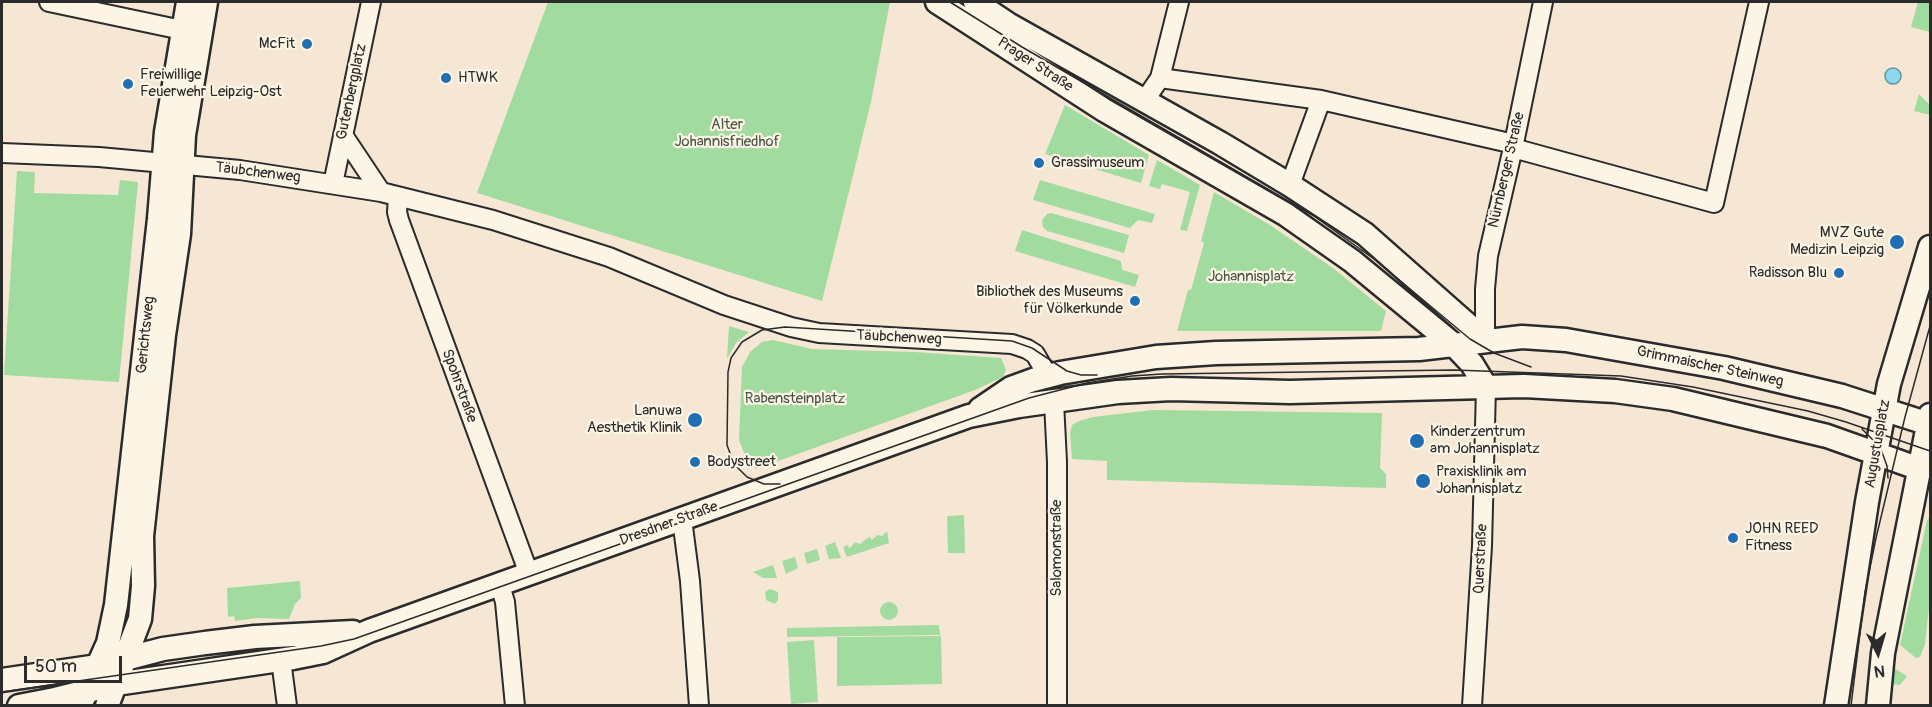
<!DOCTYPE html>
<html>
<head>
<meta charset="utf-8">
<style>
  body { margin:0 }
  #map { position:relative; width:1932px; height:707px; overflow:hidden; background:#f6e7d4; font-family:Pangolin,sans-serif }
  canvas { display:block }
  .frame { position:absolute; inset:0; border:3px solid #2b2b2b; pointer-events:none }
  .north { position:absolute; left:1848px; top:623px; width:60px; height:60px; -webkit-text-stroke:4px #fcf5e5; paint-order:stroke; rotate:175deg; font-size:16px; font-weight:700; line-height:24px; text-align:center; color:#2b2b2b }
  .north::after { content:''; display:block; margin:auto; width:21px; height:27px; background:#2b2b2b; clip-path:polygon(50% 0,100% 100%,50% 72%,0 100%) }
  .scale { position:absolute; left:24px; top:656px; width:98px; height:27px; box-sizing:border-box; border:3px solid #2b2b2b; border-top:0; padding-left:8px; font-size:18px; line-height:21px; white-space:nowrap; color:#2b2b2b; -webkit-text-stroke:4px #fcf5e5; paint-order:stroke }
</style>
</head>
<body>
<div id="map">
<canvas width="1932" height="707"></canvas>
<div class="frame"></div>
<div class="north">N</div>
<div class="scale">50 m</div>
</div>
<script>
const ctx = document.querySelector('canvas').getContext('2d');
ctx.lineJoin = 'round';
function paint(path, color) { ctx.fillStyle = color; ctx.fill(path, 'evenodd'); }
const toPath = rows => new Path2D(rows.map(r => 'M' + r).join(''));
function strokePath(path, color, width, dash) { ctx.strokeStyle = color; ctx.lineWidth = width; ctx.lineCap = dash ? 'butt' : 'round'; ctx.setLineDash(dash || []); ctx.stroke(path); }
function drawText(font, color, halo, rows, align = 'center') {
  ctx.font = font + ' Pangolin,sans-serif'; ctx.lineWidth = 4.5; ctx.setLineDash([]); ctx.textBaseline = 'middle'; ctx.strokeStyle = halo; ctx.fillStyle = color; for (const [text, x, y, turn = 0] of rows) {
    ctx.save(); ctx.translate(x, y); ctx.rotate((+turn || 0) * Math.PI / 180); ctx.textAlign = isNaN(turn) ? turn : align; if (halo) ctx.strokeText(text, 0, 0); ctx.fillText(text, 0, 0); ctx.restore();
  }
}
const green = toPath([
  [548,2,890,2,871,102,822,301,477,193],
  [1918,2,1930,2,1930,32,1911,27],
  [1919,94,1930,105,1930,115,1914,111],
  [1065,105,1149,155,1141,183,1045,154],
  [1157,160,1200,185,1187,231,1180,230,1190,192,1162,184,1160,189,1149,186],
  [17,171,35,172,34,193,118,195,120,180,138,182,119,382,4,375],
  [1040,180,1155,214,1152,223,1138,220,1130,228,1033,200],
  [1214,192,1270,225,1333,268,1386,311,1381,331,1177,331,1188,290,1191,290,1204,243,1201,241],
  [1051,213,1129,235,1124,253,1047,231,1043,227,1042,220,1047,214],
  [1022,230,1121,261,1122,270,1139,275,1135,287,1015,251],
  [729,326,749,332,736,343,727,359],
  [773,340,812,349,915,352,1001,358,1006,370,1003,377,975,390,756,469,745,455,739,440,742,367,750,352,762,342],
  [1153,410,1382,413,1380,468,1386,474,1386,488,1107,480,1107,461,1072,459,1070,433,1072,425,1079,421,1093,417],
  [964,515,965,553,948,553,947,516],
  [1930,517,1930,599,1925,644,1920,657,1916,658,1900,645,1927,520],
  [887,531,889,543,847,557,843,547,847,545,850,548,855,542,860,544,866,539,870,537,872,540,877,535,882,536],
  [835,542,841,558,829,559,825,546],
  [817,549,820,560,807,564,804,553],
  [795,557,798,568,786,574,782,561],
  [773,565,777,578,763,578,753,572],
  [300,581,301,598,295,604,289,619,257,618,235,621,234,616,228,617,227,588],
  [770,589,778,592,778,600,775,604,766,600,765,592],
  '880 611a9 9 0 1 1 18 0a9 9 0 1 1-18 0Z',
  [939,625,940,635,787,637,787,628],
  [941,636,942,684,837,686,837,637],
  [814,640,818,702,791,704,787,642],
  [1894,668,1907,676,1900,685,1891,684]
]);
const water = toPath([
  '1885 76a8 8 0 1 1 16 0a8 8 0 1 1-16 0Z'
]);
const minor = toPath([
  [49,2,182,30],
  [1160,78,1321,100,1514,144],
  [1145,100,1160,78,1179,2],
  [343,135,381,192],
  [1513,148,1714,203,1759,2],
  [2,153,99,157,240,170,381,192,493,220,609,257,724,305,791,327,819,333,1012,344,1027,349,1035,354,1048,376],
  [333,184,371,2],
  [1290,185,1321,100],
  [398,197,397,212,399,220,529,574],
  [1485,340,1485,289,1488,256,1513,148,1543,2],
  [1054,402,1057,462,1057,706],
  [682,519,690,581,699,706],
  [500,585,505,602,515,706],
  [281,660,287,706],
  [1472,706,1482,546,1486,387]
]);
const major = toPath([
  [937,2,1104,110,1285,214,1352,261,1454,345,1472,364,1486,387],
  [975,2,1008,24,1220,143,1290,185,1365,234,1485,340],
  [980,409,1011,388,1033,380,1060,373,1156,357,1216,353,1419,349,1522,337,1566,340,1724,368,1842,396,1929,424],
  [2,680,98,666,163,649,205,643,255,637,353,632],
  [83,699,108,643,116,605,159,219,166,132,188,2],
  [19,706,55,699,116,684,293,658,323,652,369,631,969,416,1019,406,1118,392,1171,389,1290,392,1524,386,1615,391,1673,399,1827,436,1920,469],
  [107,706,140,619,143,586,142,536,164,335,179,234,184,135,206,2],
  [1836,706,1867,502,1889,384,1930,247],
  [1878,706,1883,653,1930,415]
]);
const tram = toPath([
  [950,2,1022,47,1314,216,1374,259,1470,339,1494,353,1531,367],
  [1862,429,1873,440,1882,452,1887,466,1888,478],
  [780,484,764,484,747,477,734,464,727,445,728,372,731,358,742,342,762,330,785,327,1012,341,1032,348,1067,371,1081,375,1097,375],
  [2,692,321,646,354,639,1029,398,1087,383,1132,376,1162,374,1454,370,1621,376,1693,387,1808,411,1846,422,1930,451],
  [1851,706,1865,592,1876,538,1905,417,1930,326]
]);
const markers = [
  [307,44,6,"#1f6fb2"],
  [446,78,6,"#1f6fb2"],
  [128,84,6,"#1f6fb2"],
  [1039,163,6,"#1f6fb2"],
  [1897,242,8,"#1f6fb2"],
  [1839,273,6,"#1f6fb2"],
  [1135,301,6,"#1f6fb2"],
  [695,420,8,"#1f6fb2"],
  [1417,441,8,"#1f6fb2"],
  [695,462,6,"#1f6fb2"],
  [1423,481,8,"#1f6fb2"],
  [1733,538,6,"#1f6fb2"]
];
const poiNames = [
  ["McFit",295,44,"right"],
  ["Freiwillige",140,75],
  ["Feuerwehr Leipzig-Ost",140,92],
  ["HTWK",458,78],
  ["Grassimuseum",1051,163],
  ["MVZ Gute",1884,233,"right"],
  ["Medizin Leipzig",1884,250,"right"],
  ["Radisson Blu",1827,273,"right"],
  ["Bibliothek des Museums",1123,292,"right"],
  ["für Völkerkunde",1123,309,"right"],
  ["Lanuwa",682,411,"right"],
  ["Aesthetik Klinik",682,428,"right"],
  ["Kinderzentrum",1430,432],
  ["am Johannisplatz",1430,449],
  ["Bodystreet",707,462],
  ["Praxisklinik am",1436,472],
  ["Johannisplatz",1436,489],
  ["JOHN REED",1745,529],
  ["Fitness",1745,546]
];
const streetNames = [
  ["Prager Straße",1035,65,33],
  ["Gutenbergplatz",352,92,-78],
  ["Nürnberger Straße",1507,170,-77],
  ["Täubchenweg",258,173,7],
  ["Gerichtsweg",146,335,-84],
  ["Täubchenweg",899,338,3],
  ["Grimmaischer Steinweg",1710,367,12],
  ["Spohrstraße",459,386,70],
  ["Augustusplatz",1878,444,-80],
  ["Dresdner Straße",669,524,-20],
  ["Salomonstraße",1057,548,-90],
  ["Querstraße",1481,559,-87]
];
const parkNames = [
  ["Alter",727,125],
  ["Johannisfriedhof",727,142],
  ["Johannisplatz",1251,277],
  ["Rabensteinplatz",795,399]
];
paint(green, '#a2db9f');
paint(water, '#8dd8ee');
strokePath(water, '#6693a0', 1.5);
strokePath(minor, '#2b2b2b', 22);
strokePath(major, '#2b2b2b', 27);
strokePath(minor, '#fcf5e5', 18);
strokePath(major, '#fcf5e5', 22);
strokePath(tram, '#2b2b2b', 1.5);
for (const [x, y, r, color] of markers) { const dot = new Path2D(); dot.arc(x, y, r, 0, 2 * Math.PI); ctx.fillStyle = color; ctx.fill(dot); strokePath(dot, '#fcf5e5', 2); }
drawText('15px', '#2b2b2b', '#fcf5e5', poiNames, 'left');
drawText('15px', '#2b2b2b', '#fcf5e5', streetNames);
drawText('15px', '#495748', '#fcf5e5', parkNames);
</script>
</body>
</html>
